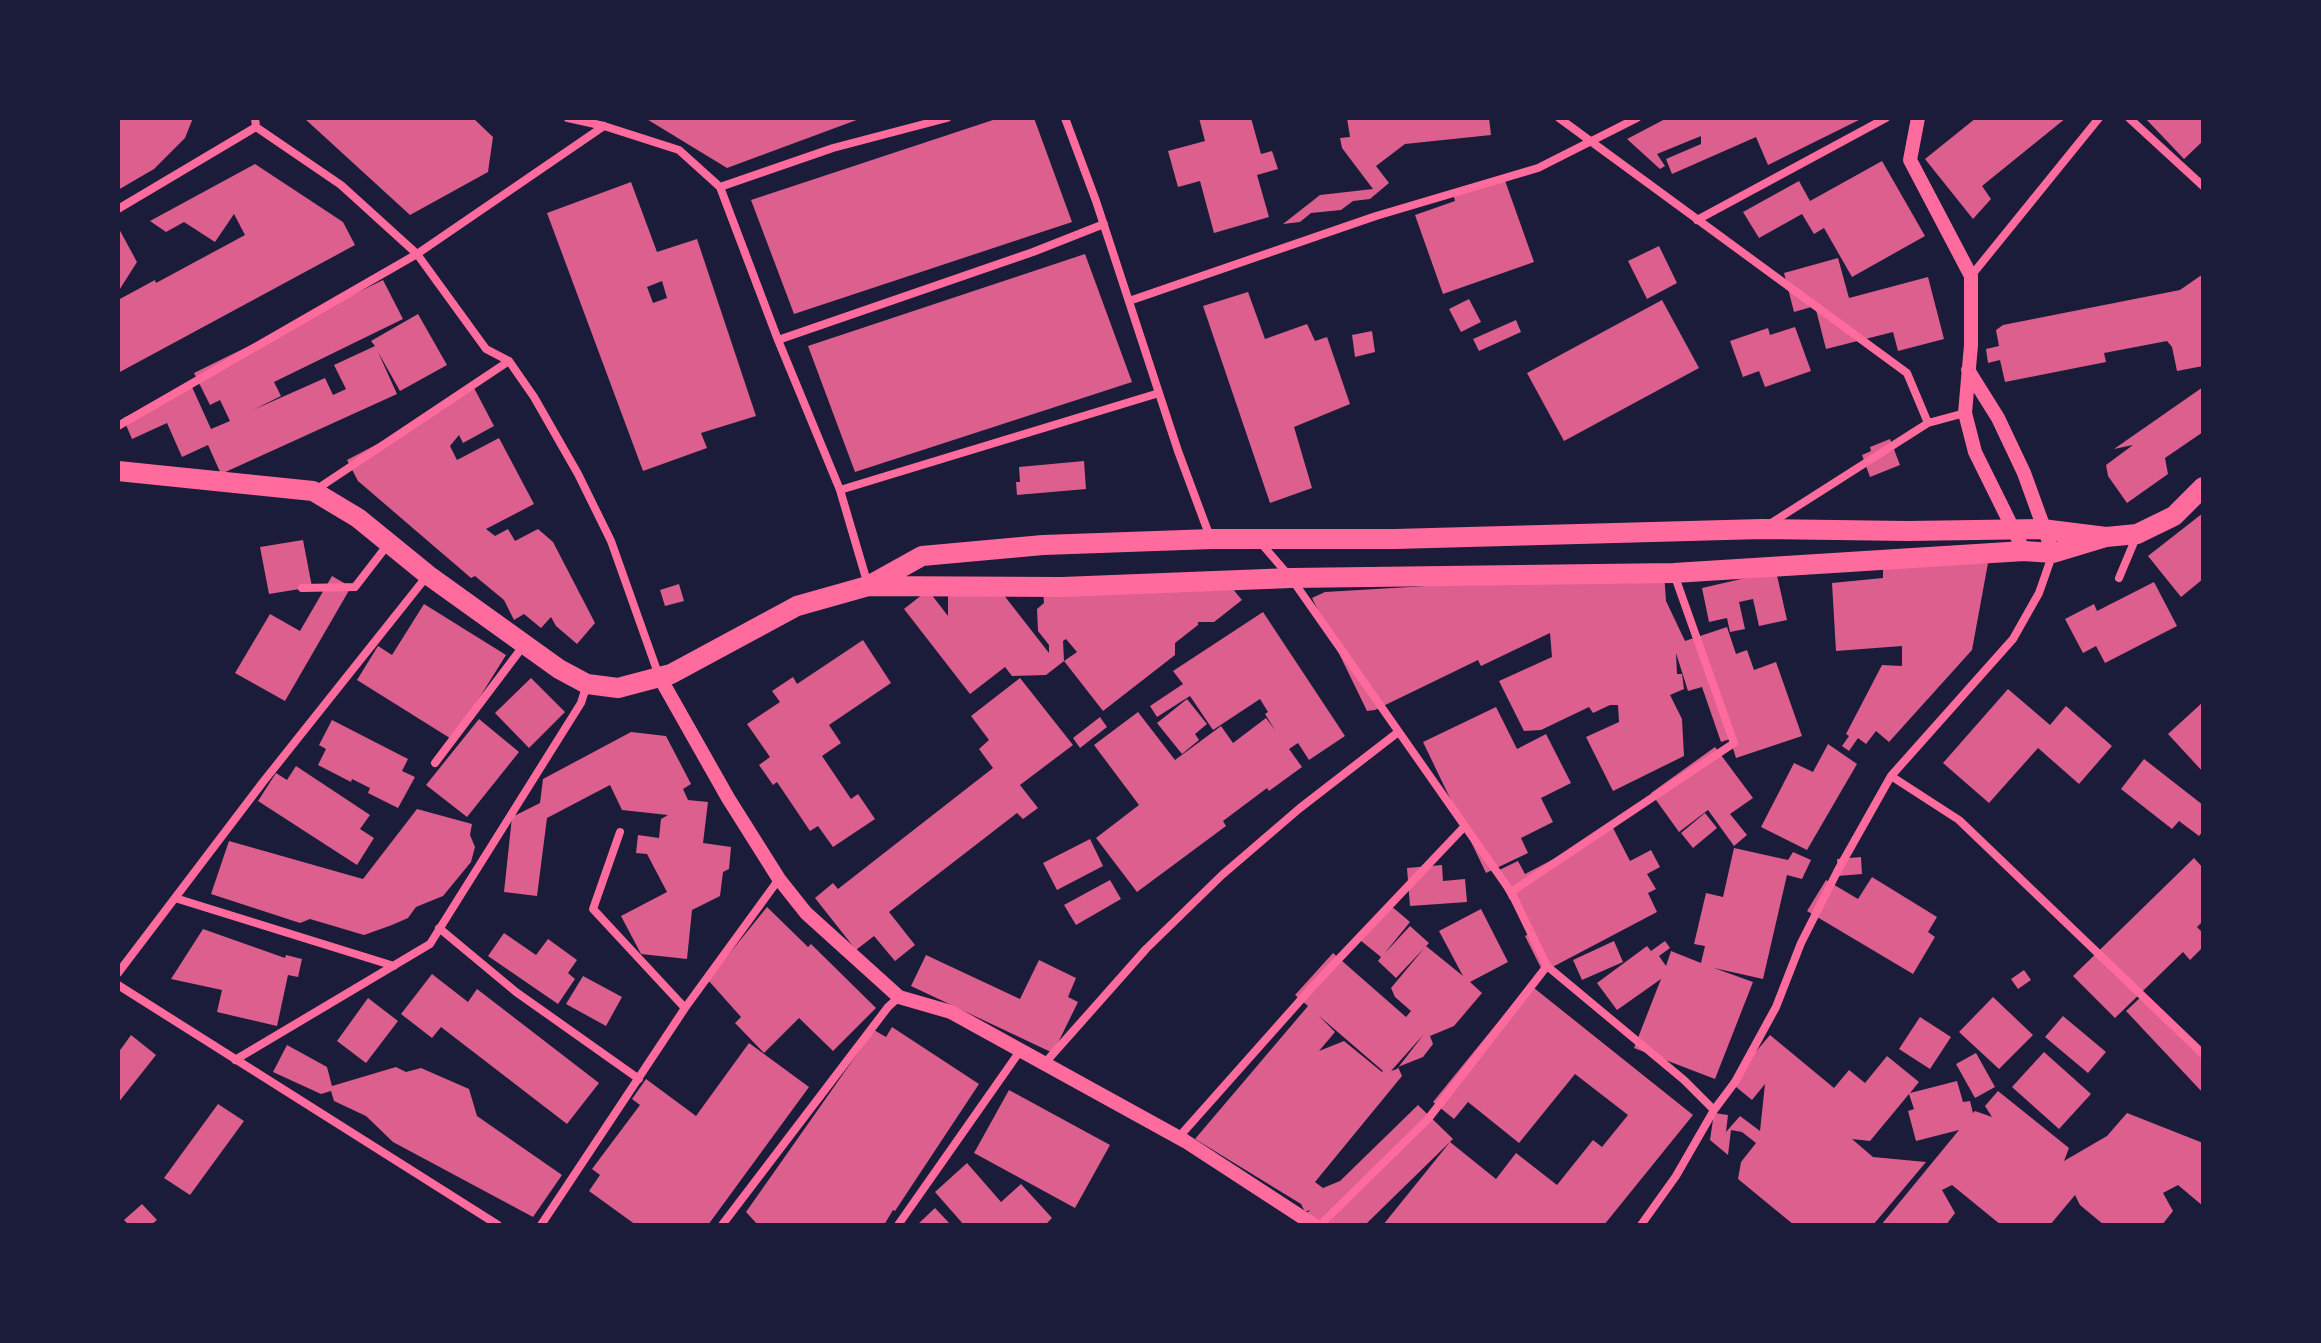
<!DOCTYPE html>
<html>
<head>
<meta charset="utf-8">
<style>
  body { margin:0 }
  #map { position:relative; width:2321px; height:1343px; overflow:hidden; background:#1b1b3a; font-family:"Noto Serif",serif }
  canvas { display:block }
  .frame { position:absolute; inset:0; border:120px solid #1b1b3a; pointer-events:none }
</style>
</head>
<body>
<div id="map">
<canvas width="2321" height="1343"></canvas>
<div class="frame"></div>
</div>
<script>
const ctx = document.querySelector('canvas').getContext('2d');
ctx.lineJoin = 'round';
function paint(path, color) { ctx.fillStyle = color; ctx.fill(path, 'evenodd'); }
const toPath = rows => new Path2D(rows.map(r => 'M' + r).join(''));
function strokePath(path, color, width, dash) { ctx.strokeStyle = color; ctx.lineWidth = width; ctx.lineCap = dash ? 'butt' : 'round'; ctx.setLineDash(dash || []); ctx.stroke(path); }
const building = toPath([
  [118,118,193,118,185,138,154,169,118,190],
  [304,118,473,118,493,137,488,172,410,215],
  [645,118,862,118,727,168],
  [999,118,1034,118,1072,222,794,314,751,200],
  [1199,118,1251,118,1261,154,1272,151,1278,169,1257,175,1269,217,1214,233,1200,181,1178,187,1168,151,1205,141],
  [1347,118,1489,118,1491,135,1405,144,1376,166,1389,183,1370,199,1353,201,1341,210,1311,213,1300,222,1283,224,1320,195,1373,189,1342,148,1340,138,1350,137],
  [1667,118,1863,118,1768,165,1756,137,1672,174,1666,159,1701,144,1701,136,1657,154,1665,166,1660,169,1627,139],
  [1976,118,2066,118,1982,186,1991,199,1973,219,1925,159],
  [2145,118,2203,118,2203,141,2184,159],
  [1882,161,1925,236,1852,277,1824,228,1814,234,1802,214,1759,238,1743,212,1799,181,1810,201],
  [255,164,343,222,355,245,118,373,118,300,155,280,156,283,245,235,234,214,215,242,184,222,166,232,150,221],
  [1503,175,1534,262,1443,294,1415,215,1455,201,1453,193],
  [631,182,657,252,697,239,756,416,701,433,707,448,643,471,547,213],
  [662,281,667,298,653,303,647,287],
  [118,227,137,262,118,292],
  [1659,246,1677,283,1647,299,1628,261],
  [1085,254,1132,382,855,472,808,346],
  [1838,258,1849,298,1928,277,1944,339,1898,351,1893,332,1826,349,1815,306,1794,312,1784,273],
  [2203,274,2203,366,2177,371,2172,347,2167,341,2104,353,2106,362,2005,382,2000,360,1988,363,1986,349,1999,346,1996,330,2003,325,2180,290],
  [383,280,403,319,274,382,281,396,253,410,325,378,333,395,346,389,334,365,375,346,371,341,418,314,447,365,400,391,378,352,397,394,221,474,208,445,182,457,167,423,132,439,123,418,192,387,211,429,230,421,220,400,210,405,194,373],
  [1248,292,1265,339,1307,324,1315,341,1327,337,1350,404,1294,427,1312,488,1270,503,1203,306],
  [1469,299,1481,322,1461,332,1449,309],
  [1662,300,1699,368,1564,441,1527,373],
  [1516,320,1521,332,1479,351,1473,339],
  [1795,327,1811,371,1765,387,1759,371,1743,377,1730,341,1768,328,1770,335],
  [1372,331,1375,352,1355,357,1352,335],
  [473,386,494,426,463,443,459,435,450,446,457,460,499,438,534,504,486,529,495,536,508,529,515,541,538,529,553,542,595,623,577,644,556,626,551,617,541,628,524,614,514,620,504,600,475,576,471,578,358,481,347,460,444,409,441,403],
  [2203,387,2203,432,2165,458,2168,474,2127,503,2108,476,2106,465,2133,445,2114,449],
  [1890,439,1900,465,1870,477,1862,455,1871,451,1870,447],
  [1084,461,1086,489,1017,495,1016,482,1020,482,1019,467],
  [2203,513,2203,579,2181,597,2148,556],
  [303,540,312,587,269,594,260,547],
  [1988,563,1972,650,1889,742,1876,731,1866,744,1858,738,1849,751,1842,746,1849,736,1846,734,1882,665,1902,666,1902,646,1836,651,1832,583,1883,578,1883,565],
  [1776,571,1787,620,1759,626,1753,599,1739,602,1745,629,1730,632,1727,618,1709,622,1702,588],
  [1664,572,1666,601,1685,641,1727,627,1736,654,1747,650,1754,670,1776,662,1802,736,1736,758,1730,739,1721,742,1702,687,1688,691,1676,653,1677,674,1682,674,1684,689,1670,695,1682,719,1684,756,1613,791,1586,737,1619,722,1618,705,1610,705,1593,713,1589,707,1541,730,1524,731,1499,681,1552,657,1550,633,1481,666,1478,660,1375,710,1367,711,1312,598,1325,592],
  [332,576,351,587,285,701,235,673,270,614,300,631],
  [1227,582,1242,600,1214,622,1198,622,1198,625,1175,643,1175,655,1103,711,1064,661,1077,652,1066,639,1063,641,1064,661,1046,675,1012,676,1005,667,970,694,904,609,928,590,948,616,948,596,1003,594,1049,653,1049,645,1038,631,1037,609,1044,603,1043,589],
  [2154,582,2177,626,2105,663,2096,646,2083,653,2065,619,2094,604,2097,611],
  [679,584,684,601,665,606,660,590],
  [424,604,506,655,453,740,357,680,378,646,392,655],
  [1263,612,1345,736,1309,760,1298,743,1289,749,1302,767,1269,791,1267,788,1223,821,1226,826,1137,892,1096,838,1139,805,1094,745,1138,712,1175,760,1221,726,1233,743,1266,718,1275,730,1265,714,1268,712,1260,699,1213,730,1190,696,1157,717,1150,706,1183,684,1173,671],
  [863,640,891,683,829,725,841,743,822,756,851,799,858,794,875,819,833,847,818,826,810,831,777,782,773,785,759,765,770,757,747,724,780,702,772,691,793,677,797,684],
  [531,678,565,712,529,748,495,713],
  [1020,678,1073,745,1020,785,1038,808,1023,819,1017,813,889,912,915,945,895,961,874,936,856,950,815,898,833,883,838,889,993,768,979,749,989,740,971,716],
  [2008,689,2050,725,2066,706,2112,746,2079,784,2038,748,1989,803,1943,763],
  [1187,699,1207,724,1195,734,1199,740,1182,754,1157,723],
  [2203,702,2203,772,2168,734],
  [1496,707,1517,749,1546,734,1571,783,1541,798,1553,822,1521,838,1528,853,1486,873,1423,742],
  [1100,717,1107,727,1080,748,1073,738],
  [479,719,519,752,467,817,426,785],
  [332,720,408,759,402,771,415,777,398,808,368,793,370,788,352,779,351,782,318,765,326,749,319,745],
  [631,732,666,736,691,784,683,789,688,800,708,802,703,843,731,847,729,869,723,872,720,896,692,910,687,959,641,954,621,916,667,892,647,854,636,853,638,835,659,838,661,819,668,815,622,810,610,785,547,818,537,896,504,892,512,817,540,803,543,779],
  [1828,744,1857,764,1807,850,1761,827,1794,763,1813,772],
  [1715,747,1753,798,1730,814,1747,835,1734,846,1708,810,1679,832,1651,793],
  [2144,759,2203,805,2203,831,2199,836,2179,821,2172,829,2121,789],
  [296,766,370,815,360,829,374,838,357,865,258,801,276,773,287,780],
  [417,809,472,824,470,835,475,847,471,862,443,896,416,907,408,918,392,925,364,935,310,919,300,923,211,894,229,841,363,879],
  [1705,813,1717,828,1693,848,1681,833],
  [1613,828,1630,861,1651,850,1660,867,1647,874,1656,889,1648,893,1657,912,1543,972,1525,936,1532,932,1514,898,1510,900,1495,872,1518,861,1525,874],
  [1090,839,1103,866,1057,890,1043,863],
  [1734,848,1788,860,1793,852,1811,860,1802,879,1787,875,1763,979,1714,968,1753,982,1715,1079,1634,1048,1661,979,1617,1010,1597,983,1647,946,1651,951,1665,941,1670,948,1659,956,1666,966,1671,951,1701,963,1705,946,1694,944,1706,893,1723,897],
  [1861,857,1862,874,1838,876,1837,859],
  [2194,858,2203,868,2203,921,2197,927,2203,933,2203,947,2190,960,2183,952,2115,1018,2073,976],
  [1442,865,1443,881,1465,879,1467,902,1410,906,1407,868],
  [1872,877,1937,917,1928,932,1935,937,1913,974,1807,911,1826,880,1858,899],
  [1110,880,1121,899,1076,925,1064,905],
  [1390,905,1410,922,1384,954,1410,926,1429,943,1396,978,1378,961,1381,957,1360,940],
  [767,907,808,947,811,944,876,1008,833,1051,799,1018,764,1053,735,1023,741,1017,708,980],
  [1481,909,1508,962,1470,982,1482,993,1454,1026,1430,1036,1433,1044,1423,1057,1398,1067,1402,1076,1315,1182,1323,1188,1340,1181,1418,1105,1453,1139,1365,1225,1319,1225,1307,1213,1310,1210,1305,1212,1301,1204,1195,1139,1308,1006,1295,995,1333,953,1406,1017,1411,1011,1395,997,1391,988,1426,946,1463,976,1439,931],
  [1318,1015,1383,1071,1382,1072,1344,1041,1319,1051,1335,1032],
  [1424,1034,1397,1069,1391,1071],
  [203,929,285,958,286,955,302,959,298,977,288,975,277,1026,217,1012,222,990,171,979],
  [504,933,536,955,548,939,577,960,568,973,575,979,558,1004,488,956],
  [1614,941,1623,962,1582,980,1573,960],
  [926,955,1020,999,1039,960,1076,978,1068,997,1078,1002,1053,1053,911,986],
  [2024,970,2031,980,2018,989,2011,979],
  [432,974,468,1002,477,989,599,1083,567,1124,441,1027,432,1038,401,1014],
  [583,976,622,997,606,1026,566,1004],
  [1529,984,1693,1115,1604,1225,1383,1225,1450,1142,1496,1179,1516,1153,1557,1185,1593,1140,1602,1147,1628,1115,1575,1074,1519,1143,1468,1102,1454,1119,1433,1102],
  [2142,996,2203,1058,2203,1093,2126,1011],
  [1993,997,2033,1035,1999,1069,1959,1032],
  [368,998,398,1021,366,1063,337,1041],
  [2063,1016,2106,1052,2088,1073,2045,1037],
  [1920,1017,1951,1037,1930,1069,1899,1049],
  [892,1027,979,1084,895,1211,893,1210,884,1225,758,1225,746,1212,874,1030,886,1037],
  [131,1035,156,1055,118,1103,118,1053],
  [1770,1035,1834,1088,1849,1070,1865,1083,1887,1056,1919,1082,1910,1093,1957,1081,1963,1102,1970,1101,1973,1113,1975,1111,1992,1117,1985,1106,1998,1091,2069,1148,2064,1161,2107,1136,2127,1113,2203,1143,2203,1206,2178,1185,2163,1193,2173,1211,2162,1225,2104,1225,2080,1205,2075,1195,2050,1225,2001,1225,1952,1185,1942,1190,1955,1213,1946,1225,1881,1225,1959,1130,1916,1141,1908,1111,1914,1109,1909,1094,1870,1141,1852,1139,1873,1157,1926,1162,1873,1225,1794,1225,1738,1179,1741,1162,1756,1143,1742,1132,1731,1130,1728,1155,1710,1140,1714,1113,1728,1115,1726,1132,1740,1116,1760,1131,1765,1084,1752,1100,1730,1082],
  [749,1043,809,1087,708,1225,636,1225,589,1191,600,1175,592,1169,640,1105,632,1099,646,1079,696,1116],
  [287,1045,327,1067,332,1086,396,1067,406,1072,421,1068,469,1089,477,1116,562,1175,533,1217,393,1142,366,1116,334,1101,331,1091,321,1094,273,1072],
  [2044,1052,2091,1094,2059,1129,2012,1087],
  [1976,1053,1995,1087,1975,1098,1956,1064],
  [1009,1090,1110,1145,1075,1208,974,1153],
  [218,1104,244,1121,190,1195,164,1178],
  [967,1163,1001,1202,1021,1184,1052,1218,1045,1225,964,1225,935,1192],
  [142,1204,157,1220,151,1225,129,1225,124,1220],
  [935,1208,951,1225,917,1225]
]);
const minor = toPath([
  [568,118,604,126,679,150,720,187,778,340,840,490,868,585],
  [1065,118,1096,201,1178,451,1210,537],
  [1559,118,1907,373,1928,423],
  [2129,118,2203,186],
  [256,127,341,185,417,254,604,126],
  [720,187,833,148,947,118],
  [118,209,256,127,255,118],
  [1697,220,1886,118],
  [1971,276,2099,118],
  [1129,301,1376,216,1538,168,1637,118],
  [778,340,1033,252,1104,224],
  [118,426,417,254,486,349,509,361,534,397,578,474,611,541,659,676],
  [840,490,1159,393],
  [314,491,509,361],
  [1768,525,1928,423,1965,413],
  [1259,541,1291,578,1511,892,1547,966,1684,1080,1714,1110],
  [2119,578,2137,535],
  [302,588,355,587,389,543],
  [435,763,524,645],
  [1891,776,2013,639,2039,593,2053,553],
  [620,832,593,909,685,1008],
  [1511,892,1734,743,1674,574],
  [175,898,394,966],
  [439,928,516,992,639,1079],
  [118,973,263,782,427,576],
  [118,985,498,1225],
  [235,1060,430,944,581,703,587,684],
  [1044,1064,1146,949,1222,875,1300,808,1397,733],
  [1178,1138,1314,985,1464,827],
  [541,1225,685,1008,779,879],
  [722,1225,888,1007,899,997],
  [898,1225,1020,1051],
  [1320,1225,1428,1119,1547,966],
  [1641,1225,1676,1176,1714,1110,1735,1082,1776,1007,1801,943,1838,870,1891,776,1959,820,2203,1054]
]);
const tertiary = toPath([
  [1918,118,1910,160,1971,276,1971,345,1965,413,1975,452,2024,551],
  [1968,370,1998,418,2024,473,2053,553],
  [659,676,728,798,779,879,806,913,899,997,951,1012,1185,1141,1314,1225]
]);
const primary = toPath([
  [118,471,313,491,358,518,428,575,559,669,587,684,618,688,671,674,797,606,868,586,922,556,1043,545,1212,539,1395,539,1762,529,1908,531,2042,529,2106,537],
  [868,586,1062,587,1291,578,1674,573,2024,551,2053,553,2106,537,2137,534,2174,516,2203,487]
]);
paint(building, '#dd5f8e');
strokePath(minor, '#ff6b9d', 8);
strokePath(tertiary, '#ff6b9d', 14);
strokePath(primary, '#ff6b9d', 20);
</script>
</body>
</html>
